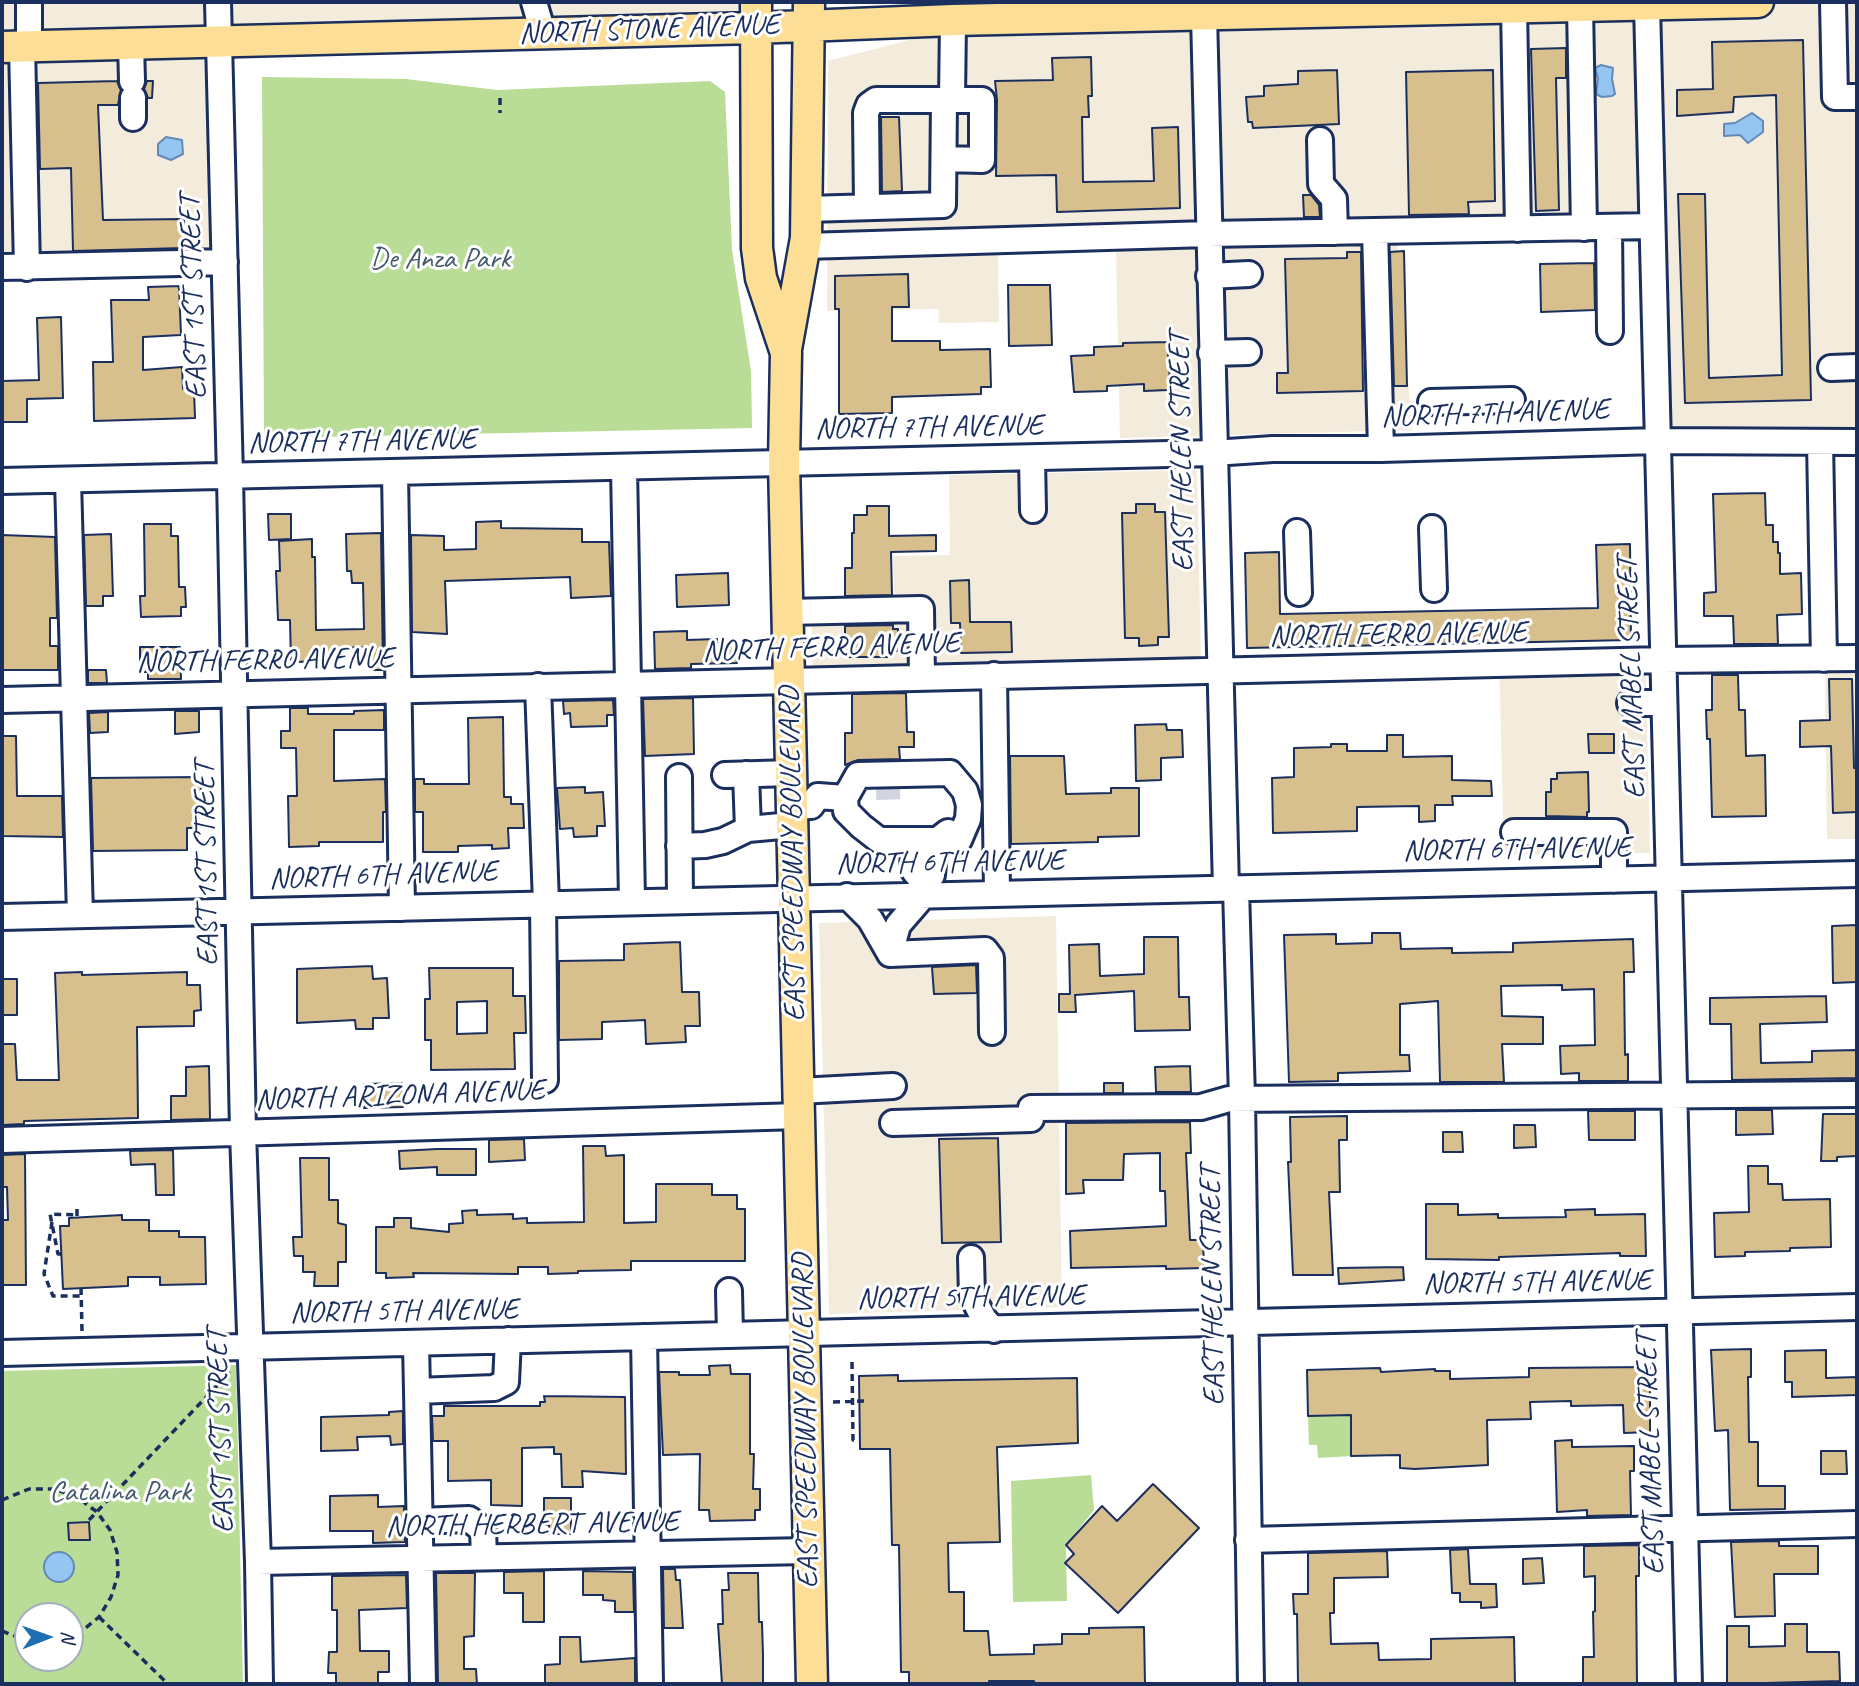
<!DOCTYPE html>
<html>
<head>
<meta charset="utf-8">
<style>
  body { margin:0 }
  #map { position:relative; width:1859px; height:1686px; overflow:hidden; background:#fff; font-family:Caveat,sans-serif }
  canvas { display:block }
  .frame { position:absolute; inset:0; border:4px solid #1b2f5e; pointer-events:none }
  .north { position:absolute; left:14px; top:1602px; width:70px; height:70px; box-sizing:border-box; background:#fff; border:2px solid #a4acbf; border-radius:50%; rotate:89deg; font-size:19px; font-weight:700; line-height:28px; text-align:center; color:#1b2f5e }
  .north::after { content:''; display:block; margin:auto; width:24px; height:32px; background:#1f6fb2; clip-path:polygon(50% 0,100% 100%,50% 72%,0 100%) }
</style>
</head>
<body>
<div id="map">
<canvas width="1859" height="1686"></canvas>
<div class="frame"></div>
<div class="north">N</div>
</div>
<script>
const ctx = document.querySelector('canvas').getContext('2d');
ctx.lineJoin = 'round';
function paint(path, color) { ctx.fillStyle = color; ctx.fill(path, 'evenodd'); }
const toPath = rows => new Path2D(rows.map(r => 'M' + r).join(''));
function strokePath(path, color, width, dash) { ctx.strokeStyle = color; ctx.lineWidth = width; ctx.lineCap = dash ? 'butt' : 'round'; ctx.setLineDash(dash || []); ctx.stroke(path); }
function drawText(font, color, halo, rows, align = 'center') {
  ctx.font = font + ' Caveat,sans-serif'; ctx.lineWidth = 6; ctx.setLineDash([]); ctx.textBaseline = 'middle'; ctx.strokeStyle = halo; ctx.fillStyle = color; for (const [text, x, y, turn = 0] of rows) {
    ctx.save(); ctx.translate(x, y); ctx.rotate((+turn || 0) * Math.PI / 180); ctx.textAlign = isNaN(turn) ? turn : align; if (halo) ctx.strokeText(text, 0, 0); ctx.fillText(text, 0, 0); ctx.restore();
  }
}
const built = toPath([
  [2,2,748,2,755,28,219,42,225,262,2,267],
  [1758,2,1857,2,1857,437,1664,431,1652,227,1395,220,1412,430,1120,438,1116,250,998,252,999,322,939,323,938,309,827,311,828,61,984,21],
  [1197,470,1201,663,813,670,811,605,894,603,893,556,950,555,949,475],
  [1645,648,1650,853,1504,855,1499,652],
  [1857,667,1857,839,1827,839,1825,669],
  [1056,916,1062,1307,829,1314,819,923]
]);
const green = toPath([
  [262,77,406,79,497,90,710,81,725,92,732,250,751,371,752,428,264,438],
  [236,1365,243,1684,2,1684,2,1371],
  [28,1616,70,1616,70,1658,28,1658],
  [1351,1415,1351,1456,1318,1458,1317,1445,1309,1445,1308,1416],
  [1091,1475,1094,1510,1066,1545,1067,1601,1013,1602,1011,1481]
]);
const water = toPath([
  [1601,65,1613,68,1612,79,1615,94,1612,96,1602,97,1596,94,1598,79,1595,68,1601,65],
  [1752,113,1763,121,1763,132,1748,143,1740,135,1724,136,1724,124,1735,123,1752,113],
  [166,137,182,140,183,154,171,160,158,155,158,144,166,137],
  '44 1567a15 15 0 1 1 30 0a15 15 0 1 1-30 0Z'
]);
const building = toPath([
  [1803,40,1811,400,1685,403,1678,194,1705,194,1709,378,1782,375,1776,95,1734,97,1733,112,1677,116,1677,90,1713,89,1712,42,1803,40],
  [1566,48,1566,78,1556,78,1559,210,1536,211,1531,49,1566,48],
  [1091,57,1092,96,1088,96,1089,117,1082,117,1083,182,1154,181,1152,128,1178,127,1180,208,1057,212,1056,175,996,176,997,100,995,81,1053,80,1052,58,1091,57],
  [1337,70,1339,124,1253,128,1252,122,1248,122,1246,97,1264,96,1264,86,1298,84,1298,71,1337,70],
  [1493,70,1495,201,1468,202,1469,214,1409,215,1406,72,1493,70],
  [117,81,121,90,118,105,98,105,103,220,184,219,184,248,73,251,71,168,40,169,38,83,117,81],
  [147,81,153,81,152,98,148,98,144,89,147,81],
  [881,117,899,117,902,191,882,192,881,117],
  [1303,195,1311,195,1319,205,1320,217,1304,217,1303,195],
  [1404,251,1407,386,1394,386,1390,252,1404,251],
  [1347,252,1361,252,1363,391,1277,393,1277,373,1288,373,1285,259,1347,258,1347,252],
  [1594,263,1595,310,1541,312,1540,264,1594,263],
  [908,274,909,307,892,307,892,341,940,341,940,350,990,349,991,387,981,387,981,394,892,397,892,413,839,414,839,309,835,309,835,276,908,274],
  [1008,285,1050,285,1052,345,1009,346,1008,285],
  [179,286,181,335,143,337,143,370,182,367,183,389,194,389,195,418,94,421,93,362,113,362,111,300,149,300,148,287,179,286],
  [61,317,63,398,27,399,27,422,2,422,2,381,39,380,37,318,61,317],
  [1167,342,1170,380,1168,390,1144,391,1144,384,1107,386,1107,391,1074,392,1071,356,1094,355,1094,347,1123,346,1123,343,1167,342],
  [1765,493,1766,525,1773,525,1773,542,1778,542,1778,553,1780,553,1780,574,1801,573,1802,614,1777,615,1778,644,1734,644,1733,616,1704,616,1704,593,1716,592,1713,494,1765,493],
  [1136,504,1155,504,1155,512,1165,512,1169,637,1158,637,1158,645,1139,646,1139,638,1125,638,1122,513,1136,513,1136,504],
  [867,506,889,506,889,536,936,535,936,551,891,552,892,595,845,596,845,568,852,568,852,533,854,533,854,515,867,515,867,506],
  [268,514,291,514,291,539,269,540,268,514],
  [501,521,501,528,582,529,582,542,609,542,611,596,571,598,570,577,445,581,447,634,412,632,411,535,444,536,444,550,476,549,476,522,501,521],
  [144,524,171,524,171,536,178,536,179,587,185,587,186,607,181,607,181,616,141,617,140,596,145,596,144,524],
  [381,533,383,670,370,670,369,647,337,648,337,661,291,662,290,620,278,620,276,571,280,571,279,541,312,539,312,557,315,557,316,630,364,629,363,583,352,583,351,571,347,571,346,534,381,533],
  [111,534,113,596,103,596,103,606,86,606,84,535,111,534],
  [2,535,55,537,57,618,50,618,50,646,58,646,58,670,2,670,2,535],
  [1630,544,1631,640,1247,648,1245,553,1279,552,1280,614,1598,608,1596,545,1630,544],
  [728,573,729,605,677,607,676,575,728,573],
  [969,580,970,622,1011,622,1012,652,961,653,960,623,951,623,950,581,969,580],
  [893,625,893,629,898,629,898,651,890,651,890,657,845,657,845,626,893,625],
  [687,631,687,640,717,639,717,643,736,643,737,663,691,664,691,668,655,669,654,632,687,631],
  [140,647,180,647,181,679,148,679,148,672,140,672,140,647],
  [88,670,106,670,107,683,88,683,88,670],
  [1712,675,1738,675,1739,710,1745,710,1746,756,1765,755,1766,816,1712,817,1710,739,1707,739,1706,710,1712,710,1712,675],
  [1829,679,1852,679,1854,768,1857,768,1857,812,1833,813,1831,746,1800,747,1800,721,1830,720,1829,679],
  [906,693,907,732,914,732,914,747,899,747,900,759,858,760,845,765,845,733,852,733,852,694,906,693],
  [693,698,694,754,645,756,643,699,693,698],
  [613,700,614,715,607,715,607,726,571,727,570,713,564,714,563,701,613,700],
  [290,708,308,708,308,714,354,714,354,711,384,710,384,730,334,730,334,781,385,779,386,812,383,812,383,842,319,842,319,846,289,847,288,796,297,796,296,748,281,748,281,731,290,731,290,708],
  [175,711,199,711,199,732,175,734,175,711],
  [108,712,108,732,90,733,89,713,108,712],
  [503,717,504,797,511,797,511,804,523,804,524,828,508,828,509,848,492,849,492,845,458,846,458,852,423,852,423,812,415,812,415,779,424,779,424,784,469,784,468,718,503,717],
  [1166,724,1167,730,1182,730,1183,757,1161,758,1161,780,1136,781,1135,725,1166,724],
  [1588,734,1614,734,1614,753,1589,753,1588,734],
  [1387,735,1403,735,1403,757,1452,756,1452,780,1491,781,1492,796,1452,796,1453,805,1435,805,1435,821,1419,822,1419,806,1357,807,1357,831,1273,833,1272,778,1294,777,1294,748,1331,747,1331,744,1347,744,1347,751,1387,751,1387,735],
  [2,736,16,736,17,796,62,796,63,837,2,836,2,736],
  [1010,756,1064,756,1066,794,1111,793,1111,788,1139,788,1139,836,1098,837,1098,842,1011,844,1010,756],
  [1588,772,1589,812,1587,812,1587,817,1546,816,1546,792,1551,792,1551,779,1557,779,1557,773,1588,772],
  [201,777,201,813,196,813,196,828,187,828,187,850,93,851,91,778,201,777],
  [585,787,585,793,603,792,605,826,597,826,597,836,574,837,573,828,560,829,557,788,585,787],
  [1857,925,1857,982,1833,983,1832,926,1857,925],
  [1372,933,1400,933,1401,949,1452,948,1452,953,1513,952,1513,943,1633,939,1634,972,1624,972,1625,1055,1628,1054,1628,1081,1579,1081,1579,1073,1561,1074,1560,1046,1595,1045,1594,989,1562,990,1562,985,1501,986,1502,1016,1543,1017,1543,1044,1502,1044,1504,1082,1440,1082,1438,1001,1400,1004,1400,1055,1409,1055,1410,1071,1338,1073,1338,1081,1289,1082,1284,935,1336,934,1336,944,1372,943,1372,933],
  [1144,937,1178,937,1179,997,1189,997,1190,1030,1135,1031,1134,991,1075,995,1076,1012,1059,1012,1059,994,1070,994,1069,945,1099,944,1100,976,1144,974,1144,937],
  [680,942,682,992,699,992,700,1026,685,1026,686,1042,646,1044,645,1020,602,1022,602,1039,559,1040,559,961,624,960,624,944,680,942],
  [976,965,977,993,934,994,932,967,976,965],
  [372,966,373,979,387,978,389,1018,373,1018,373,1029,356,1029,355,1020,297,1023,297,969,372,966],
  [429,968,513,968,513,996,525,996,526,1033,514,1033,515,1069,431,1070,431,1040,425,1040,425,999,430,999,429,968],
  [487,1001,487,1033,457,1034,457,1002,487,1001],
  [82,972,82,975,187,972,187,985,200,985,201,1010,194,1011,194,1026,137,1027,138,1118,24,1121,24,1124,2,1125,2,1044,15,1044,17,1080,59,1080,55,973,82,972],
  [2,979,17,979,17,1015,2,1015,2,979],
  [1826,996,1827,1022,1760,1024,1761,1063,1812,1062,1812,1051,1857,1050,1857,1078,1732,1080,1731,1024,1710,1024,1710,998,1826,996],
  [209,1066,210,1119,171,1120,171,1096,186,1096,186,1067,209,1066],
  [1190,1066,1191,1092,1156,1092,1155,1067,1190,1066],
  [402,1083,403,1107,364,1108,364,1084,402,1083],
  [1104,1083,1123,1083,1123,1093,1104,1093,1104,1083],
  [1736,1110,1772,1110,1773,1134,1736,1135,1736,1110],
  [1588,1111,1635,1111,1635,1140,1589,1140,1588,1111],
  [1823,1114,1857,1114,1857,1156,1837,1157,1837,1161,1821,1161,1823,1114],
  [1347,1116,1347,1140,1339,1140,1340,1192,1329,1192,1333,1275,1293,1275,1288,1162,1291,1162,1290,1117,1347,1116],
  [1190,1122,1191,1153,1186,1153,1190,1240,1203,1240,1204,1268,1166,1269,1166,1266,1071,1268,1070,1231,1166,1226,1165,1191,1160,1191,1160,1153,1124,1154,1123,1180,1083,1180,1084,1193,1066,1194,1066,1123,1190,1122],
  [1514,1125,1535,1125,1536,1147,1514,1148,1514,1125],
  [1443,1132,1462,1132,1463,1152,1443,1152,1443,1132],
  [998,1138,1001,1242,942,1243,939,1139,998,1138],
  [524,1139,525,1160,489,1162,489,1140,524,1139],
  [583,1146,605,1146,606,1156,624,1155,624,1223,656,1222,656,1184,712,1184,712,1195,737,1195,737,1209,745,1209,745,1261,631,1261,631,1270,578,1271,578,1273,548,1274,548,1267,518,1267,518,1274,413,1273,414,1277,386,1278,386,1273,376,1273,376,1227,394,1227,394,1218,411,1218,411,1228,449,1232,449,1224,463,1223,462,1211,477,1210,477,1215,513,1214,513,1219,527,1218,527,1223,584,1222,583,1146],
  [437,1149,476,1149,476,1175,437,1175,437,1167,400,1169,399,1151,437,1149],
  [173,1150,174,1195,156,1195,155,1164,131,1165,130,1151,173,1150],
  [25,1154,26,1285,2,1285,2,1220,8,1220,7,1187,2,1187,2,1155,25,1154],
  [300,1158,329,1158,329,1200,338,1200,338,1223,346,1225,346,1262,338,1262,338,1286,314,1286,315,1272,303,1272,303,1256,294,1256,293,1237,302,1237,300,1158],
  [1748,1166,1768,1166,1768,1184,1782,1184,1783,1200,1830,1199,1831,1247,1790,1248,1790,1251,1745,1252,1745,1256,1715,1257,1714,1213,1749,1212,1748,1166],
  [1426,1204,1458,1204,1458,1215,1498,1214,1498,1218,1566,1217,1565,1210,1595,1209,1595,1215,1645,1214,1646,1256,1620,1256,1620,1253,1499,1257,1499,1260,1426,1259,1426,1204],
  [122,1215,122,1220,149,1220,149,1231,179,1231,179,1237,205,1237,206,1284,160,1285,160,1277,128,1277,128,1286,63,1289,60,1226,69,1226,69,1218,122,1215],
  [1403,1267,1404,1280,1339,1284,1338,1268,1403,1267],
  [1751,1349,1751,1377,1748,1377,1749,1442,1758,1442,1758,1486,1785,1486,1785,1509,1730,1510,1728,1430,1715,1431,1711,1350,1751,1349],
  [1826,1350,1826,1378,1857,1377,1857,1395,1792,1397,1792,1382,1785,1382,1785,1351,1826,1350],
  [730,1365,731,1374,750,1374,750,1454,754,1454,753,1489,760,1489,760,1510,755,1510,755,1520,710,1521,709,1510,699,1510,700,1454,663,1455,659,1372,679,1372,679,1375,710,1375,709,1366,730,1365],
  [1650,1367,1650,1432,1624,1433,1623,1405,1571,1406,1571,1401,1530,1402,1531,1419,1487,1420,1488,1465,1415,1469,1400,1468,1400,1455,1351,1456,1351,1415,1308,1416,1307,1370,1380,1368,1381,1372,1435,1369,1435,1371,1450,1371,1450,1379,1529,1377,1529,1368,1650,1367],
  [898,1375,898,1381,1077,1378,1078,1443,997,1447,1000,1542,948,1543,949,1592,964,1592,964,1631,988,1631,990,1655,1034,1654,1034,1645,1062,1644,1062,1634,1089,1634,1089,1628,1144,1627,1145,1684,1035,1684,1034,1681,989,1681,989,1684,909,1684,909,1672,901,1672,899,1545,892,1545,890,1449,860,1449,859,1376,898,1375],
  [544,1396,625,1397,626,1474,582,1471,583,1487,562,1487,561,1454,554,1454,554,1447,522,1448,522,1506,491,1505,491,1480,448,1481,448,1441,433,1441,432,1416,444,1416,444,1406,540,1406,540,1402,545,1402,544,1396],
  [403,1411,403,1444,391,1445,390,1436,357,1437,358,1450,321,1451,321,1417,389,1415,389,1412,403,1411],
  [1572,1440,1572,1447,1634,1446,1634,1471,1630,1471,1631,1515,1587,1516,1587,1510,1557,1512,1555,1441,1572,1440],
  [1821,1451,1846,1451,1847,1474,1821,1474,1821,1451],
  [1153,1484,1199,1528,1118,1613,1065,1563,1074,1554,1066,1545,1102,1506,1117,1521,1153,1484],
  [378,1495,378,1507,404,1506,405,1542,373,1543,373,1531,330,1531,330,1496,378,1495],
  [544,1498,571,1498,571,1534,549,1534,549,1525,544,1525,544,1498],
  [89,1522,90,1540,69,1540,68,1523,89,1522],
  [1779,1541,1779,1546,1818,1546,1818,1574,1774,1574,1775,1616,1735,1617,1731,1542,1779,1541],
  [1639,1545,1639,1576,1636,1576,1637,1684,1583,1684,1583,1657,1594,1657,1593,1612,1595,1611,1595,1576,1584,1577,1584,1546,1639,1545],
  [1468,1549,1470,1584,1496,1584,1497,1607,1481,1608,1481,1602,1460,1602,1460,1593,1452,1593,1450,1550,1468,1549],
  [1387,1551,1388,1577,1334,1578,1334,1613,1330,1613,1331,1644,1378,1643,1379,1660,1431,1659,1431,1639,1514,1637,1515,1684,1298,1684,1297,1614,1294,1614,1293,1594,1308,1594,1308,1553,1387,1551],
  [1542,1558,1544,1583,1523,1584,1523,1559,1542,1558],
  [663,1569,675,1569,676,1580,680,1580,683,1628,664,1628,663,1569],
  [544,1571,544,1622,523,1622,523,1593,504,1593,504,1572,544,1571],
  [583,1571,633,1572,634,1612,615,1612,615,1601,603,1600,603,1595,583,1595,583,1571],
  [436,1573,475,1573,474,1636,464,1637,464,1669,476,1669,477,1684,438,1684,436,1573],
  [728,1573,758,1573,759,1622,762,1622,763,1655,763,1684,722,1684,718,1624,723,1624,722,1590,729,1590,728,1573],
  [406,1575,407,1608,359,1610,360,1651,389,1651,389,1672,378,1672,378,1684,336,1684,336,1673,328,1673,329,1652,337,1652,337,1610,332,1610,332,1576,406,1575],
  [1785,1624,1807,1624,1807,1652,1839,1652,1840,1681,1727,1684,1727,1626,1749,1626,1749,1647,1785,1646,1785,1624],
  [560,1637,580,1637,581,1662,635,1658,635,1684,545,1684,545,1665,560,1664,560,1637]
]);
const minorTunnel = toPath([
  [876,788,910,787]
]);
const path = toPath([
  [500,98,500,113],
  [77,1209,77,1217],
  [52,1222,44,1274,53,1296,81,1296],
  [61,1254,58,1254,50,1214,77,1215],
  [81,1288,82,1331],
  [852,1362,853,1440,860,1440],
  [833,1402,865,1401],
  [2,1500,29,1489,54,1489,77,1497,97,1512,110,1530,117,1552,118,1575,111,1597,99,1617,83,1630,70,1636],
  [89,1520,230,1372],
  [99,1617,168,1684],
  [2,1631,28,1641]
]);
const minor = toPath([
  [29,2,29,46],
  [218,2,230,477,243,1132,258,1562,260,1684],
  [534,2,543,33],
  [1833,2,1835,97,1857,97],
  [1647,5,1689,1684],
  [1580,6,1584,228],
  [1514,8,1518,229],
  [1204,15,1226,888],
  [131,44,132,81],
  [22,46,27,268],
  [133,98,133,118],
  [1320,140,1321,184,1334,199,1335,232],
  [944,159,982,160,982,100,952,100],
  [867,207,866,113,869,105,876,100,944,100],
  [807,209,943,205,944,100,952,100,953,20],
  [1609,227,1610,331],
  [1375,231,1381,449],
  [805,246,1208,234,1652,226],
  [2,267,225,262],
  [1209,276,1249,274],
  [1211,353,1248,352],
  [1831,368,1857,367],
  [1431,402,1512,400],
  [1820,442,1824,659],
  [1032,458,1033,510],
  [624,467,632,901],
  [395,472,402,908],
  [68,480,80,915],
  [2,481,1213,453,1273,449,1381,449,1657,441,1857,442],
  [1432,528,1434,589],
  [1297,532,1299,593],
  [787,612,921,609,922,677],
  [994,675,997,893],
  [538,686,546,903],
  [2,700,1662,660,1857,658],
  [1630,703,1664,703],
  [950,773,965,791,969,805,968,819,959,840,879,840,861,826,846,811,845,798,858,775,950,773],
  [725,775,791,773],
  [679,777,680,900],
  [792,807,811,806,818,796,845,798],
  [748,829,792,825],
  [1514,832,1614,832,1614,880],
  [912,841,914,871,923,882,932,875,935,842,948,832],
  [679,846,705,845,723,841,748,829,746,774],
  [1236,888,1242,1099,1251,1684],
  [847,896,870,919,890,954,898,925,924,895,924,884],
  [543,903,545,1080],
  [2,917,1857,874],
  [890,954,985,950,991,958,992,1032],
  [799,1091,893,1086],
  [1031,1108,1201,1107,1229,1099,1857,1094],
  [893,1123,1031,1119],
  [2,1140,799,1116],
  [971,1258,972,1296,984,1319,994,1330],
  [729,1291,730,1335],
  [644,1337,650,1684],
  [416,1343,423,1684],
  [2,1353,1857,1307],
  [417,1391,494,1388,506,1382,508,1340],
  [419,1521,469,1519,483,1530,484,1557],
  [1248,1540,1857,1524],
  [258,1562,808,1551]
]);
const major = toPath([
  [756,2,757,248,761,278,786,353,784,463,812,1684],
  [2,47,755,28,953,20,1758,2],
  [786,349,806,238,809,2]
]);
const streetNames = [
  ["NORTH STONE AVENUE",649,30,-2],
  ["EAST 1ST STREET",194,297,-92],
  ["NORTH 7TH AVENUE",1495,414,-2],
  ["NORTH 7TH AVENUE",929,428,-1],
  ["NORTH 7TH AVENUE",362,442,-1],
  ["EAST HELEN STREET",1182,452,-91],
  ["NORTH FERRO AVENUE",1398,635,-1],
  ["NORTH FERRO AVENUE",831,648,-2],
  ["NORTH FERRO AVENUE",265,661,-1],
  ["EAST MABEL STREET",1632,678,-92],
  ["NORTH 6TH AVENUE",1517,850,-1],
  ["EAST SPEEDWAY BOULEVARD",793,854,-91],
  ["NORTH 6TH AVENUE",950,863,-1],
  ["EAST 1ST STREET",207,864,-91],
  ["NORTH 6TH AVENUE",383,876,-2],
  ["NORTH ARIZONA AVENUE",400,1096,-2],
  ["NORTH 5TH AVENUE",1537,1283,-1],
  ["EAST HELEN STREET",1213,1286,-91],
  ["NORTH 5TH AVENUE",971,1298,-1],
  ["NORTH 5TH AVENUE",404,1312,-1],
  ["EAST SPEEDWAY BOULEVARD",806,1421,-91],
  ["EAST 1ST STREET",221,1431,-92],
  ["EAST MABEL STREET",1651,1454,-92],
  ["NORTH HERBERT AVENUE",532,1525,-1]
];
const parkNames = [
  ["De Anza Park",440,259],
  ["Catalina Park",120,1492]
];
paint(built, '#f3ecdd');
paint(green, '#b9dc96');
paint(water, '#95c5f1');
strokePath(water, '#6489b6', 2);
paint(building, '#d8bf8e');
strokePath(building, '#1b2f5e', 2);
strokePath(minorTunnel, '#d1d5df', 24, [24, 12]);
strokePath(minor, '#1b2f5e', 30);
strokePath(major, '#1b2f5e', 35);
strokePath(path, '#1b2f5e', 3.5, [7, 5]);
strokePath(minor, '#fff', 24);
strokePath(major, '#fcde96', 30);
drawText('30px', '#1b2f5e', '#fff', streetNames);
drawText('30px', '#425a6c', '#fff', parkNames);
</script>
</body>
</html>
